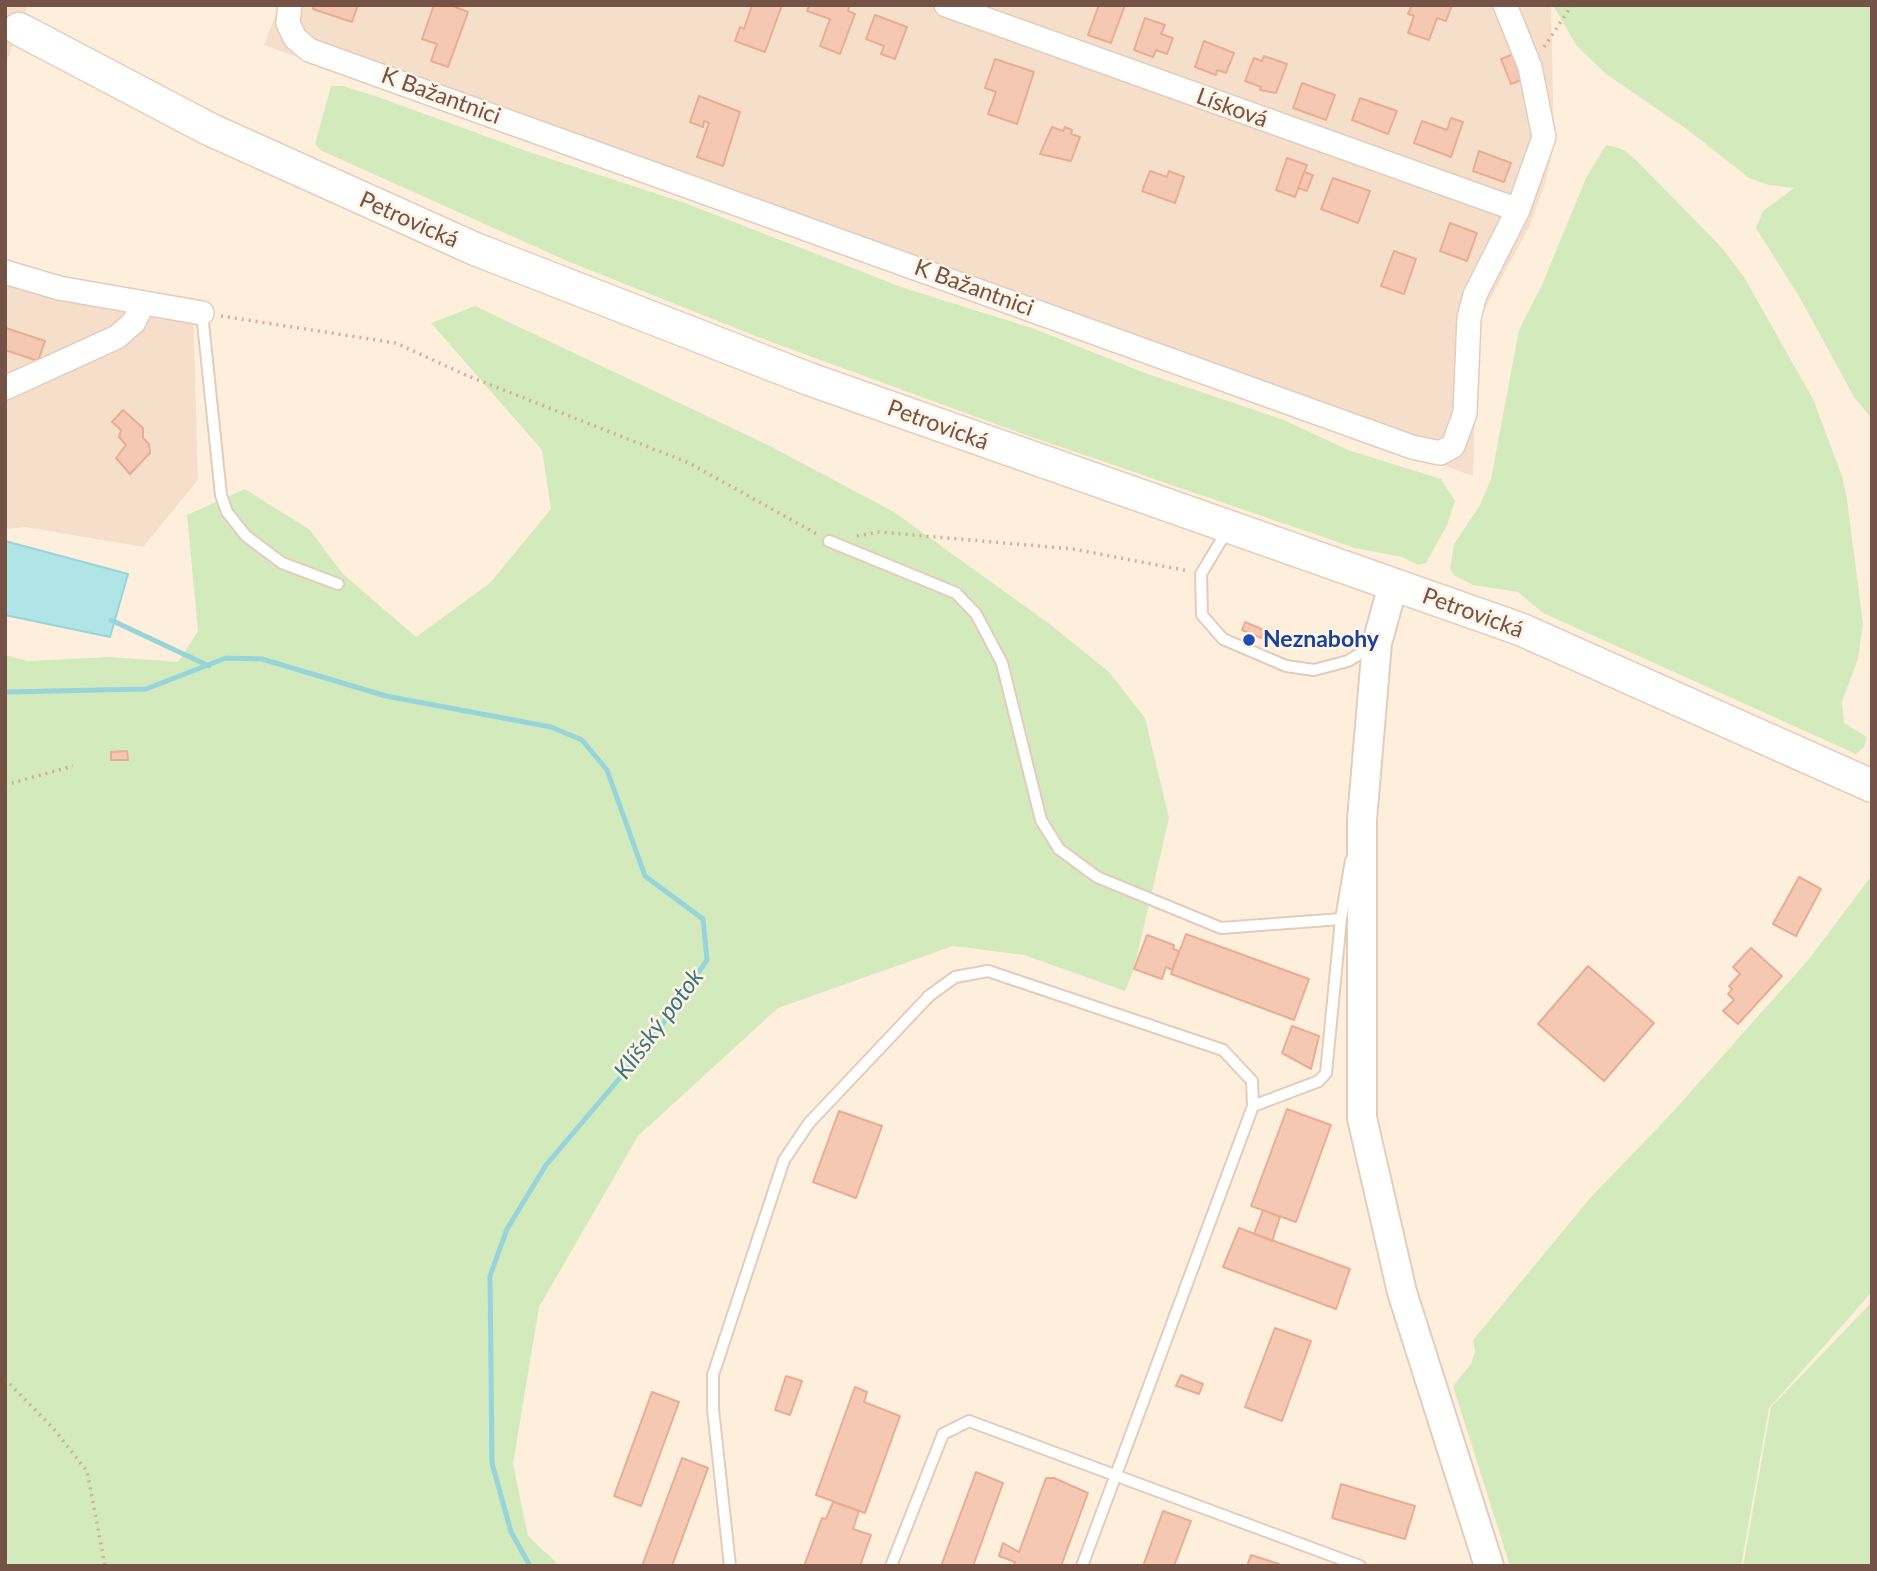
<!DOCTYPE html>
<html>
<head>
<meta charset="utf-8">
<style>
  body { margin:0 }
  #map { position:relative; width:1877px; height:1571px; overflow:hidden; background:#feefdd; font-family:Lato,sans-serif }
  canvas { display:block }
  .frame { position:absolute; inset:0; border:7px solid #745245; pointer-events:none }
</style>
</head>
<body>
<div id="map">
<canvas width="1877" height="1571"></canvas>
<div class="frame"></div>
</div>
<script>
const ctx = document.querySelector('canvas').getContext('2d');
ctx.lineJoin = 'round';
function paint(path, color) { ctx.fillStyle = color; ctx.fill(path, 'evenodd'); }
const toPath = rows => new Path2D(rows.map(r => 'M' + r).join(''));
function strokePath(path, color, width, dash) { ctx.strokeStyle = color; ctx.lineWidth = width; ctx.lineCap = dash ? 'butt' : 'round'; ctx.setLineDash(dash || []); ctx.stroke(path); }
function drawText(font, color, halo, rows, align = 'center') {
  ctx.font = font + ' Lato,sans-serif'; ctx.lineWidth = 5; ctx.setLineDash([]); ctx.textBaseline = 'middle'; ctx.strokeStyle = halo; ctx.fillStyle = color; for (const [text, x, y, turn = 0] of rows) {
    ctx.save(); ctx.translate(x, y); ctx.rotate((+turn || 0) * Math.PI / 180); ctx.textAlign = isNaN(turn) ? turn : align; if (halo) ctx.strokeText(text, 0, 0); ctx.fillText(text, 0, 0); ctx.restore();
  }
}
const residential = toPath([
  [5,5,28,5,5,66],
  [279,5,1551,5,1554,143,1545,184,1529,227,1483,312,1476,367,1473,476,264,45],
  [5,259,78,283,193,303,198,480,143,547,25,527,5,529]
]);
const green = toPath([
  [1553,5,1872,5,1872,419,1854,397,1800,298,1756,228,1763,211,1794,188,1769,185,1749,178,1688,130,1606,74,1576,45],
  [331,86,343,86,378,97,529,152,685,203,904,288,1032,328,1145,373,1284,420,1348,450,1441,479,1455,501,1447,525,1426,563,1418,565,1402,557,1355,548,1023,434,763,339,567,261,320,150,315,144],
  [1606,145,1622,149,1635,159,1722,248,1744,277,1813,399,1842,476,1847,499,1863,624,1858,659,1842,702,1844,723,1867,737,1864,747,1856,754,1543,613,1518,592,1473,585,1455,576,1450,569,1454,544,1480,505,1491,479,1519,330,1542,285,1586,178],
  [475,306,768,445,894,512,1051,625,1109,672,1145,718,1169,818,1134,969,1125,991,1024,955,953,946,778,1008,638,1136,539,1307,513,1464,528,1536,560,1566,5,1566,5,655,28,661,110,657,178,662,198,631,187,515,245,489,310,530,342,573,416,637,490,583,551,509,542,450,431,323],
  [1872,875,1872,1292,1769,1408,1741,1566,1510,1566,1453,1386,1471,1364,1475,1351,1473,1340,1591,1197,1670,1115,1809,959],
  [1872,1302,1872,1566,1743,1566,1771,1407]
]);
const water = toPath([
  [5,541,128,574,110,637,5,615,5,541]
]);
const stream = toPath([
  [111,620,209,666],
  [5,692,146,689,226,658,262,659,386,696,551,727,582,740,607,770,645,876,703,919,707,960,647,1046,546,1165,507,1229,490,1276,492,1463,511,1532,530,1566]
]);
const building = toPath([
  [314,5,358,5,352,22,313,9,314,5],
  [434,5,450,5,468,12,448,67,431,61,437,44,422,39,434,5],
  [752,5,782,5,765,52,735,41,740,27,744,29,752,5],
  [809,5,850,5,848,11,855,14,840,54,820,46,830,19,807,11,809,5],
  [1099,5,1125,5,1111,43,1088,35,1099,5],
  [1412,5,1452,5,1446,21,1437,18,1429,40,1408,33,1414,16,1408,14,1412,5],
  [875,15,907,27,895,59,881,54,884,46,866,39,875,15],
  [1145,18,1165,25,1161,34,1173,38,1167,54,1156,50,1153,57,1134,50,1145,18],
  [1204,41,1234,53,1226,73,1217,70,1216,75,1195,67,1204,41],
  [1516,53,1526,78,1511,84,1501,59,1516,53],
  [1264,56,1287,64,1276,93,1260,90,1261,87,1245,81,1254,58,1262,61,1264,56],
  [995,59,1034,72,1017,124,988,114,996,92,985,88,995,59],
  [1302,83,1335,95,1326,120,1293,108,1302,83],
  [699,96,740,112,723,166,697,157,709,123,704,121,703,127,690,122,699,96],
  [1360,98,1397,111,1388,134,1352,120,1360,98],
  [1451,118,1463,122,1451,157,1414,143,1422,121,1447,130,1451,118],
  [1052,127,1063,131,1065,127,1072,130,1071,134,1080,137,1071,161,1040,154,1052,127],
  [1479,151,1511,163,1504,182,1473,171,1479,151],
  [1287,158,1307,165,1295,197,1276,190,1287,158],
  [1150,171,1167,177,1169,171,1184,177,1175,203,1142,191,1150,171],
  [1304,172,1313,175,1307,191,1298,188,1304,172],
  [1333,178,1370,191,1358,223,1321,209,1333,178],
  [1450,223,1477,233,1467,261,1440,251,1450,223],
  [1394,251,1416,259,1404,294,1381,286,1394,251],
  [6,328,45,341,38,361,5,350,6,328],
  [123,410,143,428,143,438,149,444,150,453,130,474,116,458,126,445,119,437,121,430,112,422,123,410],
  [1245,622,1264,630,1261,638,1242,630,1245,622],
  [127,751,128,760,111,760,111,752,127,751],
  [1799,877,1821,889,1796,936,1773,924,1799,877],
  [1186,934,1309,979,1294,1020,1171,974,1186,934],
  [1147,935,1174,945,1173,949,1179,951,1172,970,1166,967,1162,979,1134,969,1147,935],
  [1751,948,1782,976,1738,1024,1723,1011,1734,1000,1728,994,1732,989,1729,986,1740,974,1733,967,1751,948],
  [1588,966,1654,1023,1604,1081,1538,1024,1588,966],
  [1292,1026,1319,1036,1311,1069,1282,1053,1292,1026],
  [1287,1109,1331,1125,1296,1222,1251,1206,1287,1109],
  [839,1111,882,1126,856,1198,813,1182,839,1111],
  [1263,1210,1280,1217,1272,1241,1254,1234,1263,1210],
  [1239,1228,1350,1269,1336,1309,1223,1267,1239,1228],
  [1275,1328,1311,1341,1282,1421,1245,1407,1275,1328],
  [1181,1375,1203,1384,1199,1394,1176,1386,1181,1375],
  [786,1376,802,1381,790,1415,775,1410,786,1376],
  [855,1387,867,1392,864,1402,900,1416,865,1513,816,1495,855,1387],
  [652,1392,679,1402,641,1506,614,1496,652,1392],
  [682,1458,708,1468,672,1566,642,1566,682,1458],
  [976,1472,1003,1483,973,1566,941,1566,976,1472],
  [1046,1478,1054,1478,1088,1493,1061,1566,1013,1566,1015,1562,999,1556,1003,1543,1019,1552,1046,1478],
  [1341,1484,1415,1506,1405,1539,1332,1518,1341,1484],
  [833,1502,859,1511,853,1529,871,1535,860,1566,804,1566,822,1518,826,1519,833,1502],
  [1163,1511,1191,1521,1174,1566,1143,1566,1163,1511],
  [1251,1555,1279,1564,1278,1566,1247,1566,1251,1555]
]);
const path = toPath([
  [1544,47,1572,5],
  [221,316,396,343,468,376,689,463,817,534],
  [857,536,879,532,1073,549,1189,571],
  [5,785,73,766],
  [5,1379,53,1428,87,1471,105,1566]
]);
const service = toPath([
  [202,313,221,495,227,512,246,536,282,563,338,584],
  [1228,529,1201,574,1202,615,1223,639,1286,666,1314,670,1348,661,1374,645],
  [829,541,956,593,976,614,1002,663,1041,820,1059,849,1097,877,1221,928,1341,919],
  [1253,1106,1319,1081,1326,1073,1341,919,1351,860],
  [730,1566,713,1409,713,1375,784,1160,809,1123,929,996,955,977,988,971,1223,1050,1252,1081,1253,1106,1082,1566],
  [891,1566,943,1434,969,1421,1360,1566]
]);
const minor = toPath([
  [290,5,288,23,295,38,309,50,1412,447,1440,453,1453,446,1465,413,1469,318,1475,295,1518,210,1544,137,1530,67,1505,5],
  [946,5,1518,210],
  [5,272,59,288,202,313],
  [5,388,117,337,134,322,143,303]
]);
const tertiary = toPath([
  [1393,585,1377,643,1362,820,1362,1118,1402,1292,1489,1566]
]);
const secondary = toPath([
  [19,29,209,129,475,249,809,379,1520,629,1872,786]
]);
const markers = [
  [1249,640,7,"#1a4fb4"]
];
const streetNames = [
  ["K Bažantnici",441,96,20],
  ["Lísková",1232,108,20],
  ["Petrovická",409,220,24],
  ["K Bažantnici",974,288,20],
  ["Petrovická",938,425,20],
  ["Petrovická",1473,613,20]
];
const transitNames = [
  ["Neznabohy",1263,640]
];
const waterNames = [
  ["Klíšský potok",659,1024,-53]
];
paint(residential, '#f5dfcb');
paint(green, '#d3ebbc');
paint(water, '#b1e4e7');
strokePath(water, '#97d5da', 2);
strokePath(stream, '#97d5da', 5);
paint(building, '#f5c8b3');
strokePath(building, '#e8ad93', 2);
strokePath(service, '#e4ccbc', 14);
strokePath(minor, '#e4ccbc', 26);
strokePath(tertiary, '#e4ccbc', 32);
strokePath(secondary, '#e9ccb9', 35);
strokePath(path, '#d9ac97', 3.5, [2, 5]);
strokePath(service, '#fff', 10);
strokePath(minor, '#fff', 23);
strokePath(tertiary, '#fff', 28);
strokePath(secondary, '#fff', 32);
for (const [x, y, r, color] of markers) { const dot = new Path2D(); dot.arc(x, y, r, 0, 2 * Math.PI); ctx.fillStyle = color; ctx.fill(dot); strokePath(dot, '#fff3e5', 2.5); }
drawText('23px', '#745245', '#fff3e5', streetNames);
drawText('bold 23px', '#164399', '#fff3e5', transitNames, 'left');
drawText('italic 24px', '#38767c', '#fff3e5', waterNames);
</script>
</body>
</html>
